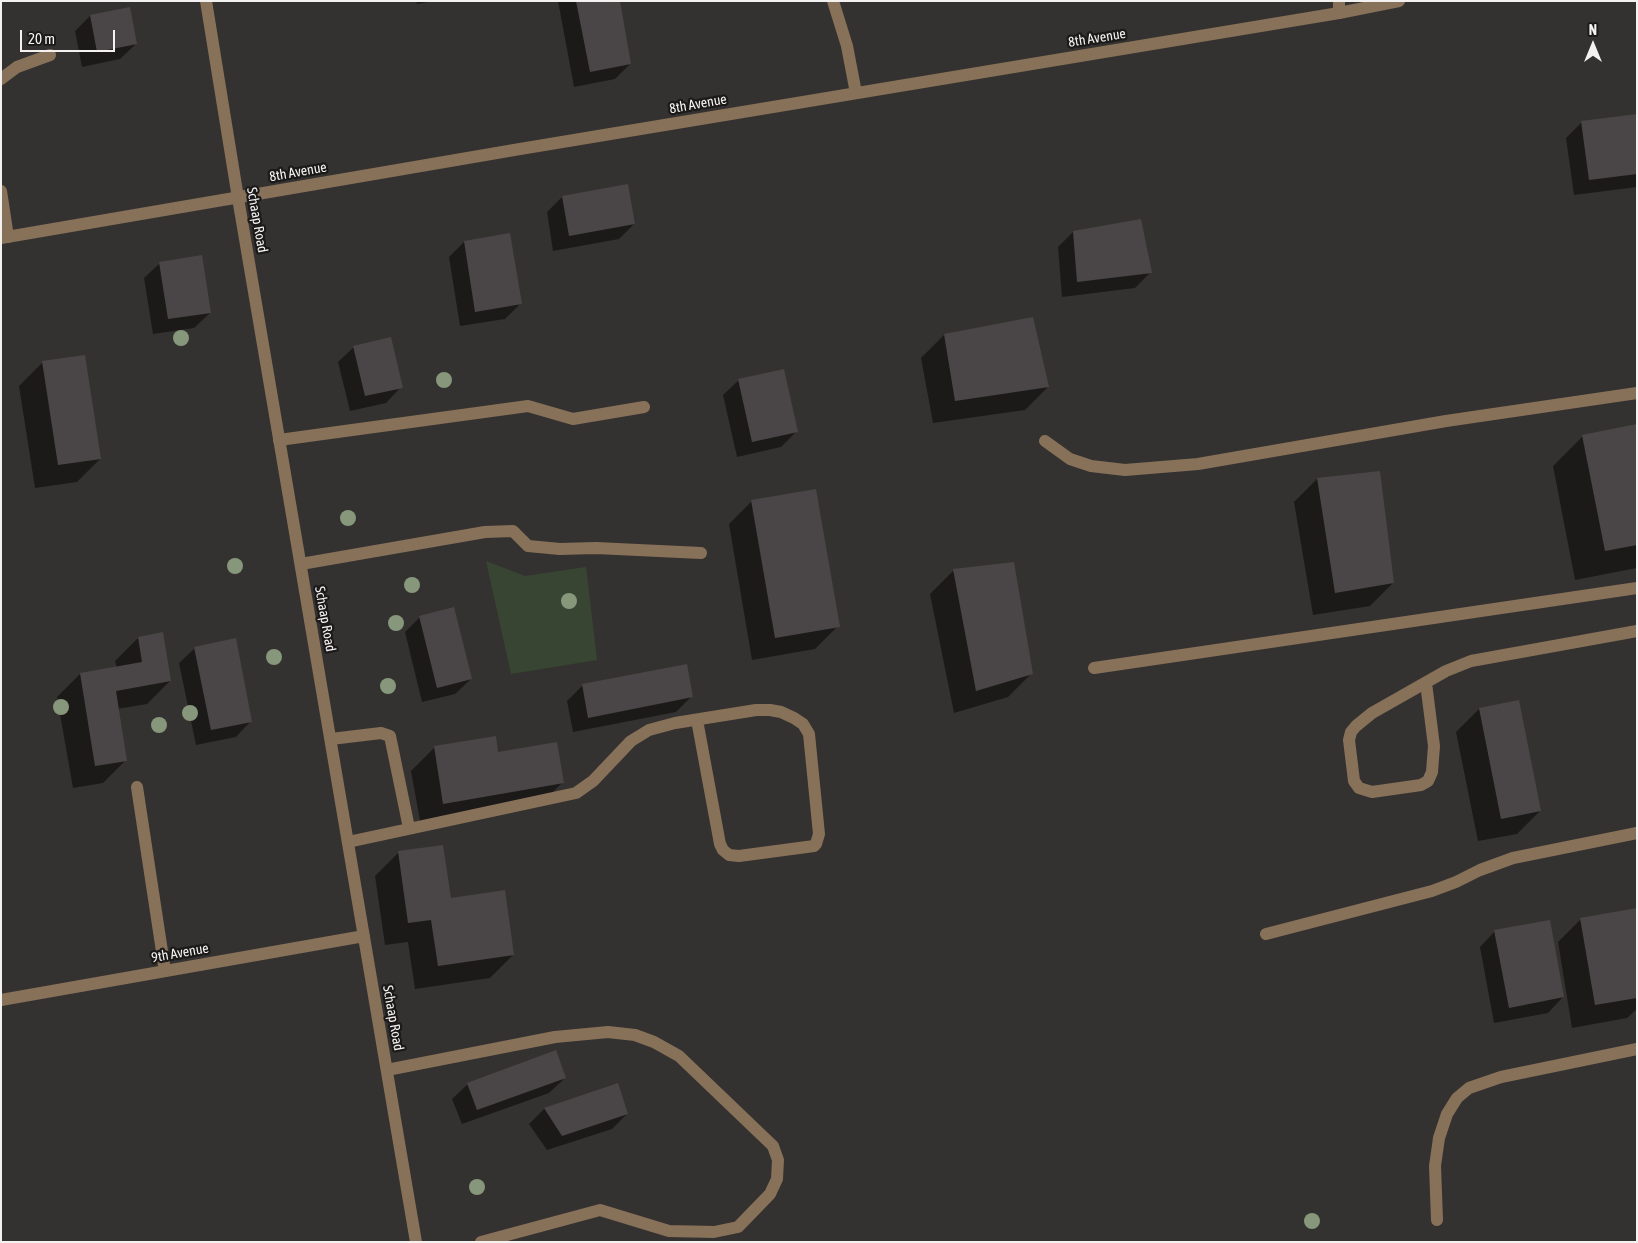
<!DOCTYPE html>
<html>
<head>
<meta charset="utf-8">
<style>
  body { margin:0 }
  #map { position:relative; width:1638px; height:1243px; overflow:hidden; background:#343230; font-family:"Asap Condensed",sans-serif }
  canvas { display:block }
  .frame { position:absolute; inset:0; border:2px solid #f4f2f1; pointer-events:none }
  .north { position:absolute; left:1568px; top:20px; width:50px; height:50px; -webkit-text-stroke:4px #1b1a19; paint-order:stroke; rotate:0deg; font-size:14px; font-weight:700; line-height:20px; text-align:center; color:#f4f2f1 }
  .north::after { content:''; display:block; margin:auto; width:18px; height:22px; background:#f4f2f1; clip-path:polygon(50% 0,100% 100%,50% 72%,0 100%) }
  .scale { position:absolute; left:20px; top:30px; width:95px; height:22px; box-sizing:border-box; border:2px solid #f4f2f1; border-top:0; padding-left:6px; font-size:15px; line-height:18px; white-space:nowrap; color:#f4f2f1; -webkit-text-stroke:4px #1b1a19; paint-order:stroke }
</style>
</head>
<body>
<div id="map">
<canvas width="1638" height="1243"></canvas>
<div class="frame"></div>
<div class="north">N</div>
<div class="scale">20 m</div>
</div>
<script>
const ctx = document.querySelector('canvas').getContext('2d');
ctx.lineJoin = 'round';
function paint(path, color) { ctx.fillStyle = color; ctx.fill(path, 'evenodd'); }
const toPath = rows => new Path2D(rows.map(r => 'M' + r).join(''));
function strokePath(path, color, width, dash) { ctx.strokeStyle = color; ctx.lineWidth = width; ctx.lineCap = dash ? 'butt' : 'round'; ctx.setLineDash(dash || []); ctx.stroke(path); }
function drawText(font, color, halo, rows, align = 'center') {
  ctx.font = font + ' "Asap Condensed",sans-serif'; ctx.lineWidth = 4.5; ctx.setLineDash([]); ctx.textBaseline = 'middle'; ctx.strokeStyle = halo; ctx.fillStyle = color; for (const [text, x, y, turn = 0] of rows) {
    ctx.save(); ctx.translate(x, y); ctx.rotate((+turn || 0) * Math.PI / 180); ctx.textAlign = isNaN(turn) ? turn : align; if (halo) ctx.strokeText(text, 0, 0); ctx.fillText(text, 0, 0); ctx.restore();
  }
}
const green = toPath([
  [486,561,525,576,586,567,597,660,511,674]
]);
const shadow = toPath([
  [416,1,433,1,417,4],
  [558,1,618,1,630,64,615,79,574,87],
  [90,16,136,44,120,59,82,67,75,31],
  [1637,115,1637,187,1574,195,1566,138,1582,122],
  [627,185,634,224,619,239,553,251,547,212,562,197],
  [1073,232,1151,272,1135,288,1062,297,1058,247],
  [464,242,520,304,505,319,460,326,449,257],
  [160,263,210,313,194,328,153,334,144,278],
  [944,335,1048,387,1025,410,933,423,921,358],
  [354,347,401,387,386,403,350,411,338,362],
  [42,363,100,459,77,482,35,488,19,386],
  [739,380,796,432,781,447,737,457,723,395],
  [1637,426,1637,568,1575,580,1553,466,1583,436],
  [1379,473,1393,583,1370,606,1313,615,1294,502,1317,479],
  [752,501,838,626,815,649,752,660,729,524],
  [953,571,1031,674,1008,697,954,713,930,594],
  [420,617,471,679,455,694,422,702,405,632],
  [138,638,170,681,147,704,117,709,126,760,103,783,73,788,57,697,80,674,117,668,115,661],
  [195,648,251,721,236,737,196,745,179,663],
  [686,665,692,696,676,712,573,732,567,701,582,686],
  [1479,709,1540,811,1517,834,1478,841,1456,732],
  [434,748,497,753,563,782,540,805,421,826,411,771],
  [442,847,450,899,513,955,490,978,415,989,408,942,385,945,375,876,398,853],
  [1637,914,1637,1009,1627,1018,1572,1028,1558,942,1581,919],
  [1495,931,1563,997,1548,1013,1494,1023,1480,947],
  [565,1078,549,1093,462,1124,452,1099,468,1084],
  [618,1085,627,1114,612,1129,547,1150,529,1124,544,1109]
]);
const building = toPath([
  [576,1,620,1,631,64,590,72],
  [130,7,137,44,97,52,90,15],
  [1637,114,1637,174,1589,180,1581,121],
  [628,184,635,224,569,236,562,196],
  [1141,219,1152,273,1077,282,1073,231],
  [510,233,522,304,475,312,464,241],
  [202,255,211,313,168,319,159,262],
  [1033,317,1049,387,955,401,944,334],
  [391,337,403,388,365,396,353,346],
  [85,355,101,459,58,465,42,361],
  [784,369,798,432,752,442,738,379],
  [1637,424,1637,545,1605,551,1582,435],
  [1380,471,1394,583,1335,593,1317,478],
  [816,489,840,627,775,638,751,500],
  [1014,562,1033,674,976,691,953,569],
  [454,607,472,679,437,688,419,616],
  [163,632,171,681,116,691,127,761,95,766,80,673,142,662,138,637],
  [236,638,252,722,211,730,194,647],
  [687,664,693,697,588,718,582,684],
  [1519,700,1541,811,1501,819,1479,708],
  [496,736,498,752,557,742,564,783,443,804,434,746],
  [443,845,451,898,505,890,514,955,438,966,431,920,408,923,398,851],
  [1637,908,1637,998,1595,1005,1580,918],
  [1550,920,1564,997,1509,1008,1494,930],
  [556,1050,566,1078,477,1110,467,1083],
  [618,1083,628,1114,562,1136,544,1108]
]);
const lane = toPath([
  [833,1,847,46,856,93],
  [1339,13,1339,1],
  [1,79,17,67,50,55],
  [1,191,8,237],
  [279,440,528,406,573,419,644,407],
  [1045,441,1070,459,1091,466,1125,470,1198,464,1446,421,1637,393],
  [301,564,485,532,513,531,528,546,560,549,596,548,701,553],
  [1094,668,1637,588],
  [1426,683,1434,746,1432,772,1428,781,1421,785,1372,792,1359,788,1354,781,1349,740,1351,732,1356,726,1372,713,1446,671,1471,661,1637,631],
  [331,739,381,733,390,736,409,828],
  [137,787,165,971],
  [348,842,576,793,593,781,631,741,649,730,675,723,756,710,770,710,781,712,794,718,803,724,809,734,819,834,816,844,814,846,739,856,729,855,723,850,720,844,697,720],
  [1266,934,1432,891,1456,882,1480,870,1513,858,1637,833],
  [387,1070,555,1037,608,1032,635,1035,654,1042,679,1056,773,1146,778,1160,777,1179,770,1194,738,1227,714,1232,669,1231,600,1210,481,1242],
  [1437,1220,1435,1166,1439,1138,1447,1114,1457,1098,1469,1088,1501,1077,1637,1049]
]);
const street = toPath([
  [206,1,238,198,416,1242],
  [1,238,520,149,1339,13,1399,1],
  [1,1000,364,936]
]);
const trees = [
  [181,338],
  [444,380],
  [348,518],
  [235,566],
  [412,585],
  [569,601],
  [396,623],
  [274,657],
  [388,686],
  [61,707],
  [190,713],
  [159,725],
  [477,1187],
  [1312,1221]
];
const streetNames = [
  ["8th Avenue",1097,38,-9],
  ["8th Avenue",698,104,-10],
  ["8th Avenue",298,172,-10],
  ["Schaap Road",257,220,80],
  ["Schaap Road",325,619,80],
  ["9th Avenue",180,953,-10],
  ["Schaap Road",393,1018,80]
];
paint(green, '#394533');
paint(shadow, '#0007');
paint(building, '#4a4648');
strokePath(lane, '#887159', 12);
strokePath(street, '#887159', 12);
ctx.fillStyle = '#86977c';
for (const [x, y] of trees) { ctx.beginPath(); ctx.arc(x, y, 8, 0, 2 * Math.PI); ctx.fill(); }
drawText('14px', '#f4f2f1', '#1b1a19', streetNames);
</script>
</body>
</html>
